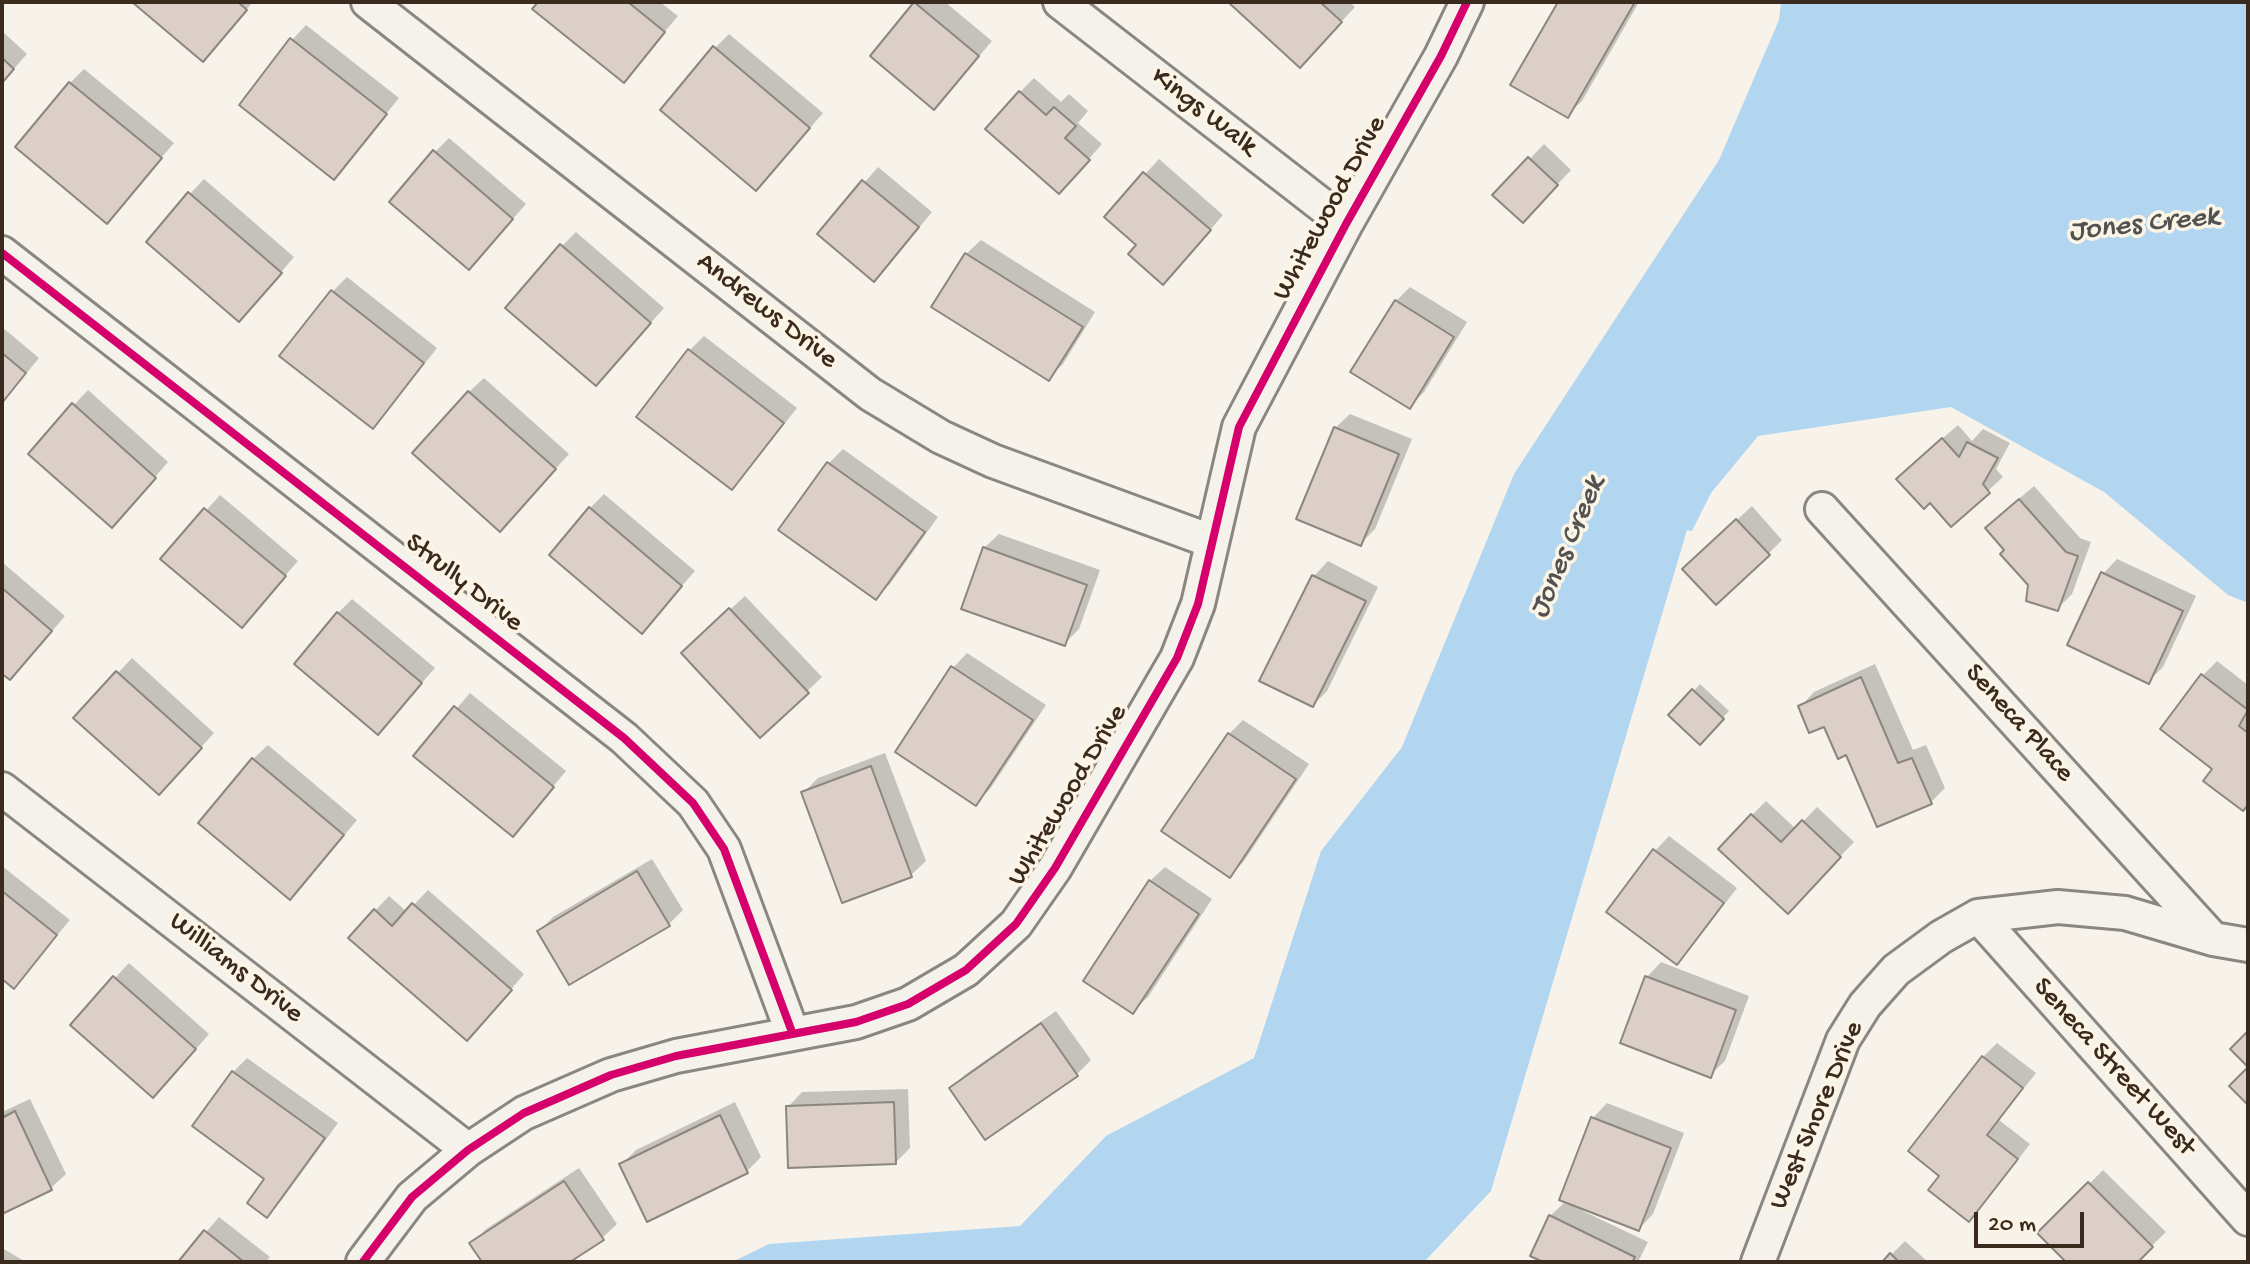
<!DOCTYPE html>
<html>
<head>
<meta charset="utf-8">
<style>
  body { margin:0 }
  #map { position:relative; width:2250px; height:1264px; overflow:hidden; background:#f7f3ea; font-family:"Gochi Hand",sans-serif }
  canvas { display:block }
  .frame { position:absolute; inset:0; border:4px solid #3b2a1e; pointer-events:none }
  .scale { position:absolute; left:1974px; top:1212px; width:110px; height:36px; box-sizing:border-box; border:4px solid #3b2a1e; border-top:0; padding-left:10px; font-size:24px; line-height:28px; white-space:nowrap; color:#3b2a1e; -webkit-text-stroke:6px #fcf5e5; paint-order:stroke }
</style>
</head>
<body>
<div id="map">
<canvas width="2250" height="1264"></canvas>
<div class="frame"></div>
<div class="scale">20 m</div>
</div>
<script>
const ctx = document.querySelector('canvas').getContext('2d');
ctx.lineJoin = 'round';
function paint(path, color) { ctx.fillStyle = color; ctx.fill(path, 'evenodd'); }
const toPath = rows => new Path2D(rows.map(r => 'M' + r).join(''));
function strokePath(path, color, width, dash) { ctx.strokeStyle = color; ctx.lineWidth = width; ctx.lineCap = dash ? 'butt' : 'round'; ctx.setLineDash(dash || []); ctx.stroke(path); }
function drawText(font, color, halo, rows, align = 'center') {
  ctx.font = font + ' "Gochi Hand",sans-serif'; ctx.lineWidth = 7; ctx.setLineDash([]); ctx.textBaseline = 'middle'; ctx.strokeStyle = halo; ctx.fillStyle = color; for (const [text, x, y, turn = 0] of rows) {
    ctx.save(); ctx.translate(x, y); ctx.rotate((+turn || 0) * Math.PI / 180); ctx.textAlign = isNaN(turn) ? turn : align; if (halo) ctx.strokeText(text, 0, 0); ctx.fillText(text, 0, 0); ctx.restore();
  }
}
const water = toPath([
  [1781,2,2248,2,2248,603,2228,595,2104,492,1951,407,1758,436,1711,493,1692,531,1687,530,1491,1191,1424,1262,732,1262,769,1244,1020,1226,1106,1136,1254,1058,1321,851,1402,747,1514,474,1719,160,1779,20]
]);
const shadow = toPath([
  [135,2,253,2,203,59],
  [540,2,660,2,678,16,624,80],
  [917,2,945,2,992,41,948,93,873,55],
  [1231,2,1350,2,1355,7,1314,51],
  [1560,2,1639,2,1582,101,1567,115],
  [306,25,399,98,334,178,292,40],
  [2,31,27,54,2,82],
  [729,34,823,113,770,174,715,48],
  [84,69,174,143,107,221,70,83],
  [1034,78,1061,102,1069,94,1088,111,1078,123,1102,144,1073,177,1020,92],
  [449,138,526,204,483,253,435,152],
  [1544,144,1571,170,1537,206,1495,195],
  [1159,159,1223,215,1177,268,1139,245,1106,217],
  [878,167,932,212,888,265,820,234],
  [204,179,294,257,253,305,190,194],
  [576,232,664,308,610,369,562,246],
  [981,240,1095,312,1063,364,1048,378,966,254],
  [347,277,437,348,387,412,372,426,333,291],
  [1410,287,1467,322,1424,392,1409,407,1396,301],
  [2,327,39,358,2,403],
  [704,336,797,408,746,473,732,488,639,416,690,350],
  [484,378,569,454,514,515,469,392],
  [88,390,168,462,126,511,74,405],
  [1350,414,1412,439,1375,529,1361,543,1335,428],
  [1958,425,1972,441,1983,429,2010,443,1996,469,2003,477,1952,524,1913,464],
  [843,449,938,517,890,584,876,598,781,529,829,463],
  [2034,486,2080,538,2091,542,2072,594,2057,609,2031,584,2006,550,2001,514],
  [604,494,695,571,642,631,590,508],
  [220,495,298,561,242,626,163,559],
  [1752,506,1782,540,1768,554,1699,555],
  [999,534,1100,570,1079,629,1064,644,984,548],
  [2117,559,2196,596,2163,667,2149,681,2103,574],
  [1328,561,1378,587,1327,691,1313,705,1262,680,1314,576],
  [2,562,65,616,24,664,2,671],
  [745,596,822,677,760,736,698,639],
  [352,599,435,668,378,732,338,613],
  [967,653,1046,705,990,789,976,803,953,668],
  [132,658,214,733,173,778,76,718],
  [2217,661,2248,685,2248,803,2215,768,2203,675],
  [1875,664,1913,750,1926,745,1945,788,1931,802,1847,753,1825,725,1800,707,1814,692],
  [1700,684,1729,711,1700,742,1671,715],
  [470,693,566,771,513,834,416,756],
  [1243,720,1309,764,1244,861,1230,876,1229,734],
  [268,745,357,820,304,883,253,759],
  [885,753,926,861,911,875,803,793,818,778],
  [1766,801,1796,829,1817,807,1854,842,1802,897,1752,815],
  [1669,836,1737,888,1691,948,1677,963,1655,851],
  [652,859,683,910,669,924,539,931,553,917],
  [2,866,70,920,14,986,2,976],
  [1165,867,1212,899,1148,997,1133,1011,1150,881],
  [428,890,524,974,481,1025,375,911,389,896,407,912],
  [1661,962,1749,996,1725,1061,1710,1075,1647,977],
  [129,963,209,1034,168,1081,115,978],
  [1056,1011,1091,1060,1077,1074,951,1088,966,1074],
  [1997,1043,2036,1073,1999,1120,2030,1144,1983,1205,1969,1219,1942,1175,1910,1151,1983,1057],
  [247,1058,338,1123,281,1201,267,1215,267,1178,233,1072],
  [908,1089,910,1148,896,1162,788,1107,802,1092],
  [30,1099,66,1174,51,1188,2,1211,2,1112],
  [735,1102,761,1157,747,1171,648,1219,621,1165,636,1150],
  [1607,1103,1684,1133,1653,1214,1639,1229,1584,1208,1583,1211,1648,1242,1638,1262,1548,1262,1550,1216,1566,1201,1593,1118],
  [579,1168,617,1224,602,1238,566,1262,484,1262,472,1243,486,1229],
  [2103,1170,2166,1232,2135,1262,2069,1262,2040,1233],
  [219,1217,270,1257,265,1262,181,1262],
  [1905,1241,1928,1262,1884,1262],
  [2,1248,26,1262,2,1262]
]);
const building = toPath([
  [132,2,238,2,247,10,203,62,132,2],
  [538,2,628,2,665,32,624,83,532,9,538,2],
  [914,2,979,56,934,110,870,56,914,2],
  [1228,2,1320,2,1342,22,1300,68,1228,2],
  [1558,2,1635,2,1568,118,1510,85,1558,2],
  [290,38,387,114,334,180,239,105,290,38],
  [713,46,810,128,756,191,660,110,713,46],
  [2,58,14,69,2,83,2,58],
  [69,82,162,158,107,224,15,147,69,82],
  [1019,91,1046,115,1054,107,1076,126,1065,138,1090,160,1059,194,985,129,1019,91],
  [433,150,513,219,469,270,389,202,433,150],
  [1528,157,1558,185,1523,223,1492,195,1528,157],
  [1143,172,1211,230,1163,285,1128,254,1136,245,1104,217,1143,172],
  [862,180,919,227,874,282,817,234,862,180],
  [188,192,282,273,239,322,146,242,188,192],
  [560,244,651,323,596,386,505,308,560,244],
  [965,253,1083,327,1049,381,931,307,965,253],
  [331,290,424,363,373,429,279,356,331,290],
  [1395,300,1454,337,1410,409,1350,372,1395,300],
  [688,349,784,423,732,490,636,417,688,349],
  [2,353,26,373,2,403,2,353],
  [468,391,556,469,500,532,412,453,468,391],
  [72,403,156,478,112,528,28,454,72,403],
  [1334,427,1399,454,1361,546,1296,519,1334,427],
  [1942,438,1959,457,1967,442,1998,458,1983,484,1990,493,1951,527,1930,503,1924,509,1896,479,1942,438],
  [827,462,925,532,876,600,778,530,827,462],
  [2019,499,2066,552,2078,556,2058,611,2026,601,2028,585,2000,554,2004,550,1985,528,2019,499],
  [589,507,682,586,642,634,549,555,589,507],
  [204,508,286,576,242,628,160,559,204,508],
  [1736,519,1770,555,1716,605,1682,569,1736,519],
  [983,547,1087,585,1065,646,961,609,983,547],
  [2101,572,2183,611,2149,684,2067,645,2101,572],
  [1312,575,1366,601,1313,707,1259,681,1312,575],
  [2,588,52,631,10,680,2,674,2,588],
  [729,608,809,693,760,738,681,653,729,608],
  [337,612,422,683,378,735,294,664,337,612],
  [951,666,1033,720,976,806,895,752,951,666],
  [116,671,202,748,159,795,73,718,116,671],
  [2201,674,2248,710,2239,726,2248,733,2248,805,2243,811,2203,781,2212,769,2160,729,2201,674],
  [1861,677,1898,763,1912,758,1932,804,1877,827,1846,755,1838,759,1824,727,1809,733,1798,706,1861,677],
  [1692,689,1724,719,1700,745,1668,715,1692,689],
  [454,706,554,787,513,837,413,756,454,706],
  [1228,733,1296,779,1230,878,1161,831,1228,733],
  [252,758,344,835,290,900,198,823,252,758],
  [871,766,912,877,842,903,801,792,871,766],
  [1751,814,1781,842,1802,820,1841,857,1788,914,1718,849,1751,814],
  [1653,849,1724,903,1677,965,1606,912,1653,849],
  [637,871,670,926,569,985,537,931,637,871],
  [1149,880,1199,914,1133,1014,1083,981,1149,880],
  [2,891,57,935,14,989,2,979,2,891],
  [412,903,512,990,467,1041,348,938,374,909,392,926,412,903],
  [113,976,196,1049,153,1098,70,1025,113,976],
  [1645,976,1736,1010,1711,1078,1620,1043,1645,976],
  [1041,1023,1078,1076,985,1140,949,1088,1041,1023],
  [2248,1031,2248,1105,2229,1086,2248,1067,2230,1049,2248,1031],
  [1982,1056,2023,1088,1987,1135,2018,1159,1969,1222,1928,1190,1939,1176,1908,1151,1982,1056],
  [232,1071,325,1138,267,1218,247,1203,264,1179,192,1126,232,1071],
  [894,1102,896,1164,788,1168,786,1106,894,1102],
  [15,1111,52,1190,2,1214,2,1118,15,1111],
  [720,1115,748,1173,647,1222,619,1164,720,1115],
  [1591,1117,1671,1148,1639,1231,1559,1200,1591,1117],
  [564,1181,604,1240,570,1262,482,1262,469,1243,564,1181],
  [2088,1182,2153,1247,2138,1262,2066,1262,2037,1233,2088,1182],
  [1549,1215,1635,1257,1632,1262,1543,1262,1530,1256,1549,1215],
  [204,1230,244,1262,178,1262,204,1230],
  [1890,1253,1899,1262,1882,1262,1890,1253]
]);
const minor = toPath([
  [368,2,870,394,941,437,993,461,1211,541],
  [1060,2,1346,224],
  [2,253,624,738,693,803,724,849,792,1032],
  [1822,509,2213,939],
  [2,789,468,1150],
  [1978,916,2248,1219],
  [363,1262,412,1197,468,1150,524,1113,611,1075,676,1056,856,1022,908,1004,966,970,1016,924,1055,868,1177,658,1198,604,1239,427,1346,224,1441,56,1467,2],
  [1758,1262,1843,1040,1865,1005,1896,970,1941,937,1978,916,2058,907,2125,913,2213,939,2248,945]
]);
const cycleway = toPath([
  [2,253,624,738,693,803,724,849,792,1032],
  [363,1262,412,1197,468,1150,524,1113,611,1075,676,1056,856,1022,908,1004,966,970,1016,924,1055,868,1177,658,1198,604,1239,427,1346,224,1441,56,1467,2]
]);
const streetNames = [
  ["Kings Walk",1203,113,38],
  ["Whitewood Drive",1331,209,-61],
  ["Andrews Drive",766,312,38],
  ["Strully Drive",463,584,38],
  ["Seneca Place",2018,724,48],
  ["Whitewood Drive",1069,796,-59],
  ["Williams Drive",235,969,38],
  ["Seneca Street West",2113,1068,48],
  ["West Shore Drive",1818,1116,-67]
];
const waterNames = [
  ["Jones Creek",2144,226,-6],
  ["Jones Creek",1569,548,-67]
];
paint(water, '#b3d6f0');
paint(shadow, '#0003');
paint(building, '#dbcfc8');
strokePath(building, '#8b867f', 2);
strokePath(minor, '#8b867f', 38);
strokePath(minor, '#f5f2ec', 32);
strokePath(cycleway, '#d6006c', 8);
drawText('28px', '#3b2a1e', '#fcf5e5', streetNames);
drawText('italic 30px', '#525253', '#fcf5e5', waterNames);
</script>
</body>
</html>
